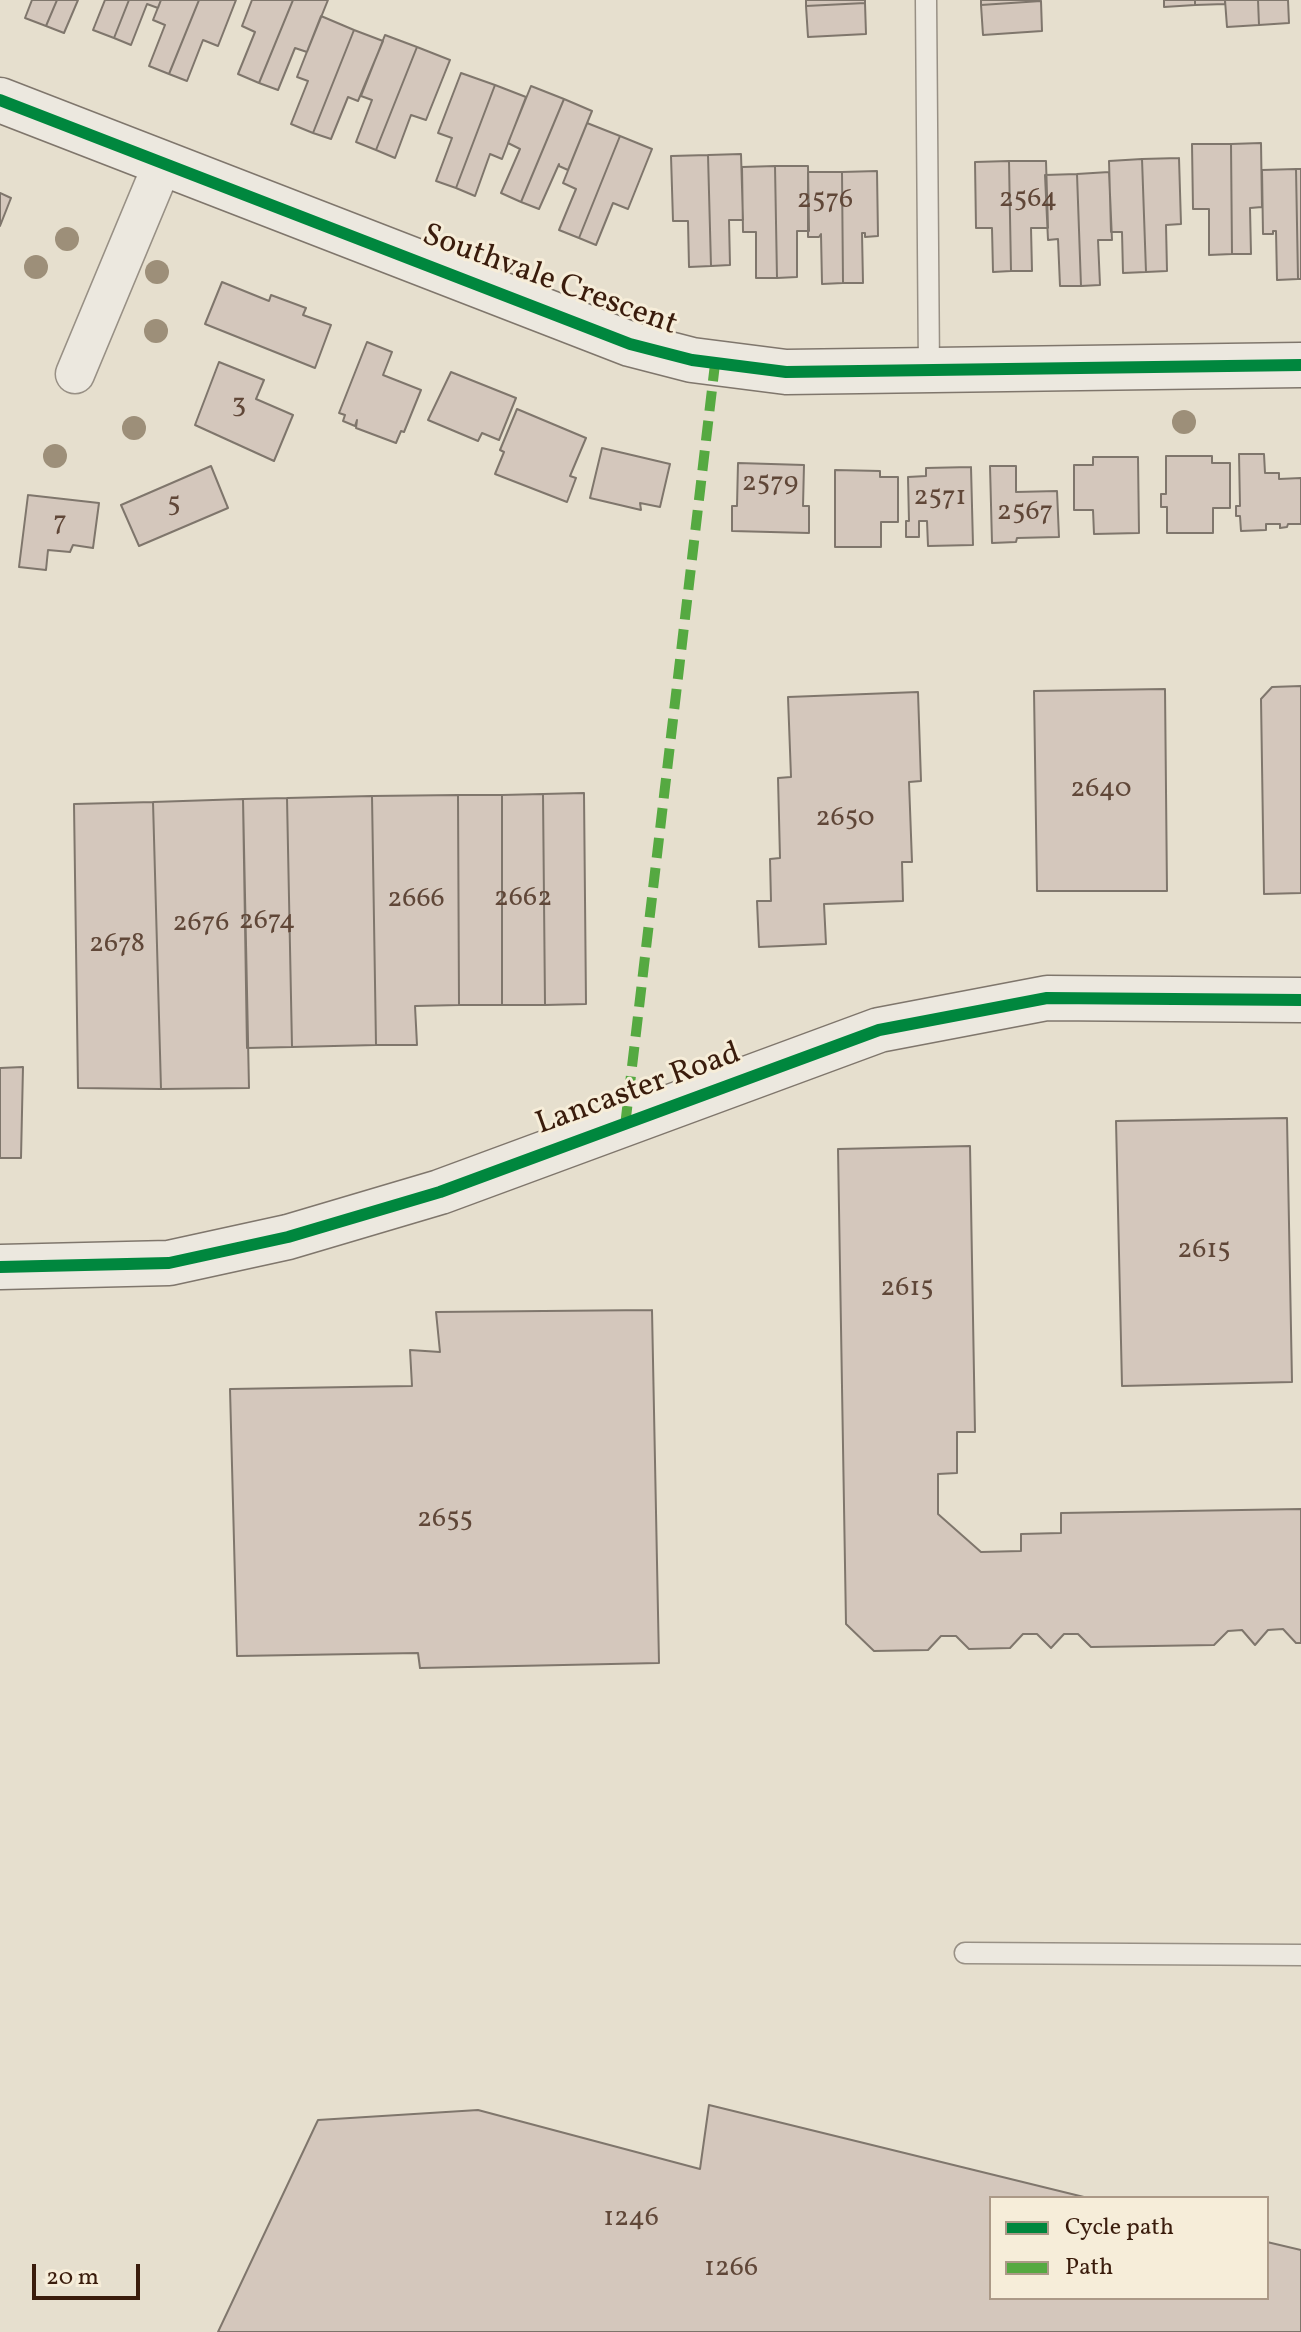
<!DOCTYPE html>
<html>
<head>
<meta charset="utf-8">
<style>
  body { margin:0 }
  #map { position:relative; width:1301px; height:2332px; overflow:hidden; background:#e6dfce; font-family:Vollkorn,serif }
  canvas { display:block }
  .legend { position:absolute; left:989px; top:2196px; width:280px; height:104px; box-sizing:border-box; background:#f6edd9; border:2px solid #ab9987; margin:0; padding:10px 14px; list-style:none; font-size:24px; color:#3a1c0c }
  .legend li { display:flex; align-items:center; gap:16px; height:40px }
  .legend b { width:40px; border:2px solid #ab9987 }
  .scale { position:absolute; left:32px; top:2264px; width:108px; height:36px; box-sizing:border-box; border:4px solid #3a1c0c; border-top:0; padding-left:10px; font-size:24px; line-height:28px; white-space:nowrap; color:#3a1c0c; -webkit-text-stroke:6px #f6edd9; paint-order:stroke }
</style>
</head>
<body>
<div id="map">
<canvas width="1301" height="2332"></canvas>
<ul class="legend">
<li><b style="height:10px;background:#00873e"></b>Cycle path</li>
<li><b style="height:10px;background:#55a941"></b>Path</li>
</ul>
<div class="scale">20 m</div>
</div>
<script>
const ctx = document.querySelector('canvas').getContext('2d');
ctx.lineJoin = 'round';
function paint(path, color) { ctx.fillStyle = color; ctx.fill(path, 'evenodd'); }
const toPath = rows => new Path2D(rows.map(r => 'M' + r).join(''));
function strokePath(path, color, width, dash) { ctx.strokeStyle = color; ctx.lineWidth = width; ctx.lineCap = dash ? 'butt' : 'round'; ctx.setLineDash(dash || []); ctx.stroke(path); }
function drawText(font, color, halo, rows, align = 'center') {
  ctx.font = font + ' Vollkorn,serif'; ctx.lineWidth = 6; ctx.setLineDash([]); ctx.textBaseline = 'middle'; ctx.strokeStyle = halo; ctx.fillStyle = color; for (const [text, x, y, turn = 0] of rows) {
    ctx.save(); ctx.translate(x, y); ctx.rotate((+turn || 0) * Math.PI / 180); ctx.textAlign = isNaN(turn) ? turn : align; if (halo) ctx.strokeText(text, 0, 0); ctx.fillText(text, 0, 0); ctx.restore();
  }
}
const building = toPath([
  [32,0,57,0,46,26,25,18,32,0],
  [57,0,78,0,64,33,46,26,57,0],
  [105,0,129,0,114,38,93,30,105,0],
  [129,0,161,0,158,8,147,4,131,45,114,38,129,0],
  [161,0,199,0,169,74,149,66,165,25,153,20,161,0],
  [199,0,236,0,218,46,203,40,187,81,169,74,199,0],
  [252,0,293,0,259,83,238,74,255,32,242,26,252,0],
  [293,0,328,0,307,52,295,48,278,90,259,83,293,0],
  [806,0,865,0,865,3,806,6,806,0],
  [981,0,1040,0,1041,1,981,5,981,0],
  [1164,0,1195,0,1195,5,1164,7,1164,0],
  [1195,0,1225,0,1225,4,1195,5,1195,0],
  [1225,0,1258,0,1259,25,1227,27,1225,0],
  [1258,0,1288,0,1289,23,1259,25,1258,0],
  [1041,1,1042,31,983,35,981,5,1041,1],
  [865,3,866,34,808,37,806,6,865,3],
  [321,16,354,30,313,133,291,124,308,81,297,77,321,16],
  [354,30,383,41,358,101,348,97,331,139,313,133,354,30],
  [385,35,417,47,376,150,356,142,372,100,361,96,385,35],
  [417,47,450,60,426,120,411,115,395,158,376,150,417,47],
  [461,73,495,85,456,188,436,181,452,138,438,133,461,73],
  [495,85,526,97,502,159,490,154,475,196,456,188,495,85],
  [531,86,564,99,521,202,501,193,520,149,508,143,531,86],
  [564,99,592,111,568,170,559,166,559,164,539,209,521,202,564,99],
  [587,123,620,136,579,238,559,230,576,189,563,183,587,123],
  [620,136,652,149,628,209,613,203,596,245,579,238,620,136],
  [1261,143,1262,207,1250,208,1251,254,1232,254,1231,144,1261,143],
  [1192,144,1231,144,1232,254,1209,255,1209,209,1193,209,1192,144],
  [741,154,743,220,729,220,730,265,711,266,708,155,741,154],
  [708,155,711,266,689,267,688,221,673,221,671,156,708,155],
  [1179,158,1181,224,1166,225,1167,271,1146,272,1142,159,1179,158],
  [1142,159,1146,272,1123,273,1122,232,1111,232,1109,161,1142,159],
  [1009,161,1046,161,1048,228,1031,228,1032,271,1011,271,1009,161],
  [1009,161,1011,271,993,272,992,228,976,228,975,162,1009,161],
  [775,166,777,278,756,278,756,232,743,232,742,167,775,166],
  [775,166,808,166,809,231,797,231,797,277,777,278,775,166],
  [1296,169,1301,169,1301,279,1298,279,1296,169],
  [1296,169,1298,279,1277,280,1276,231,1273,231,1273,234,1263,234,1262,170,1296,169],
  [877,171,878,236,865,237,865,233,862,233,863,283,843,283,842,172,877,171],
  [808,172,842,172,843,283,822,284,821,234,819,237,808,237,808,172],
  [1109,172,1112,240,1098,240,1100,285,1081,286,1077,174,1109,172],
  [1077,174,1081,286,1060,286,1058,239,1048,240,1045,175,1077,174],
  [0,193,11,198,0,226,0,193],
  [222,282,269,301,271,295,306,308,303,315,331,325,315,368,205,324,222,282],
  [367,342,392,352,383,375,421,390,404,432,401,431,396,443,356,428,357,420,355,426,343,421,345,415,339,413,367,342],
  [219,362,264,380,256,399,293,415,274,461,195,425,219,362],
  [451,372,516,398,499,440,482,433,478,441,428,420,451,372],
  [517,409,586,438,570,476,576,478,567,502,495,474,504,452,500,450,517,409],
  [602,448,670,464,660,507,640,503,641,510,590,498,602,448],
  [1239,454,1264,454,1265,473,1279,473,1279,479,1301,478,1301,524,1288,524,1287,527,1280,528,1280,524,1266,524,1266,530,1241,531,1240,516,1236,516,1236,506,1240,506,1239,454],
  [1166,456,1212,456,1212,463,1230,463,1230,508,1213,508,1213,533,1167,533,1167,507,1161,507,1161,494,1166,494,1166,456],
  [1093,457,1138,457,1139,533,1094,534,1093,510,1074,510,1074,465,1093,465,1093,457],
  [738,463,804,465,803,506,809,506,809,533,732,531,732,506,737,506,738,463],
  [211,466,228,508,139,546,121,505,211,466],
  [990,466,1016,466,1016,492,1057,491,1059,537,1017,538,1016,542,992,543,990,466],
  [971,467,973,545,928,546,927,521,919,521,919,537,906,537,906,521,909,521,908,477,926,476,926,468,971,467],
  [835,470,880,471,880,477,898,477,898,522,881,522,881,547,835,547,835,470],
  [28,495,99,503,93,548,73,545,70,552,48,550,46,570,19,567,28,495],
  [1301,686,1301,893,1264,894,1261,699,1272,687,1301,686],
  [1165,689,1167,891,1037,891,1034,691,1165,689],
  [918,692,921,781,909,782,912,862,902,862,903,901,824,904,826,944,759,947,757,901,771,901,770,859,780,858,778,778,791,777,788,697,918,692],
  [584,793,586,1004,545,1005,543,794,584,793],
  [543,794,545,1005,502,1005,502,795,543,794],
  [458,795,459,1005,415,1006,417,1045,376,1045,372,796,458,795],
  [458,795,502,795,502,1005,459,1005,458,795],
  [372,796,376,1045,292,1047,287,798,372,796],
  [287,798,292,1047,247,1048,243,799,287,798],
  [243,799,249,1088,161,1089,153,802,243,799],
  [153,802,161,1089,78,1088,74,804,153,802],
  [23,1067,21,1158,0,1158,0,1068,23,1067],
  [1287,1118,1292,1382,1122,1386,1116,1121,1287,1118],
  [970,1146,975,1432,957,1432,957,1473,938,1474,938,1514,981,1552,1021,1551,1021,1534,1061,1533,1061,1513,1301,1509,1301,1643,1296,1643,1283,1629,1268,1630,1255,1645,1242,1630,1228,1631,1214,1645,1091,1647,1078,1634,1064,1634,1051,1648,1037,1634,1023,1634,1010,1648,969,1649,956,1636,941,1636,928,1650,874,1651,846,1624,838,1149,970,1146],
  [652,1310,659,1663,420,1668,418,1653,237,1656,230,1389,412,1386,410,1350,440,1352,436,1312,652,1310],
  [709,2105,1088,2198,991,2198,991,2298,1267,2298,1267,2242,1301,2250,1301,2332,218,2332,318,2120,478,2110,700,2169,709,2105]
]);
const lane = toPath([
  [926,0,929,370],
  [965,1953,1301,1955]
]);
const street = toPath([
  [75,374,163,163]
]);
const secondary = toPath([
  [0,100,630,344,692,360,786,372,1301,365],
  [0,1267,169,1263,288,1237,440,1192,879,1030,1047,998,1301,1000]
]);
const quiet = toPath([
  [625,1126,715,364]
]);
const cycleway = toPath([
  [0,100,630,344,692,360,786,372,1301,365],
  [0,1267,169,1263,288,1237,440,1192,879,1030,1047,998,1301,1000]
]);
const trees = [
  [67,239],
  [36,267],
  [157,272],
  [156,331],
  [1184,422],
  [134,428],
  [55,456]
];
const numberNames = [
  ["2564",1028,201],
  ["2576",825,202],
  ["3",239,407],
  ["2579",770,485],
  ["2571",940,499],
  ["5",174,506],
  ["2567",1025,514],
  ["7",60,524],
  ["2640",1101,791],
  ["2650",845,820],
  ["2662",523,900],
  ["2666",416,901],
  ["2674",267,923],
  ["2676",201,925],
  ["2678",117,946],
  ["2615",1204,1252],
  ["2615",907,1290],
  ["2655",445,1521],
  ["1246",631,2220],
  ["1266",731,2270]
];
const streetNames = [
  ["Southvale Crescent",549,282,20],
  ["Lancaster Road",639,1091,-20]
];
paint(building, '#d4c7bc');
strokePath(building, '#7f766c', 2);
strokePath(lane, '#989085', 23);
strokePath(street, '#989085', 41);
strokePath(secondary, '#7f766c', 47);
strokePath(lane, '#ece8df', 20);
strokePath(street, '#ece8df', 38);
strokePath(secondary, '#ece8df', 44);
strokePath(quiet, '#55a941', 10, [20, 10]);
strokePath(cycleway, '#00873e', 12);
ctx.fillStyle = '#9d8f79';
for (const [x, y] of trees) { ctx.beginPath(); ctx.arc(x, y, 12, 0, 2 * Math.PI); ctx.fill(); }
drawText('28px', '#604738', null, numberNames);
drawText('32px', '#3a1c0c', '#f6edd9', streetNames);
</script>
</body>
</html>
